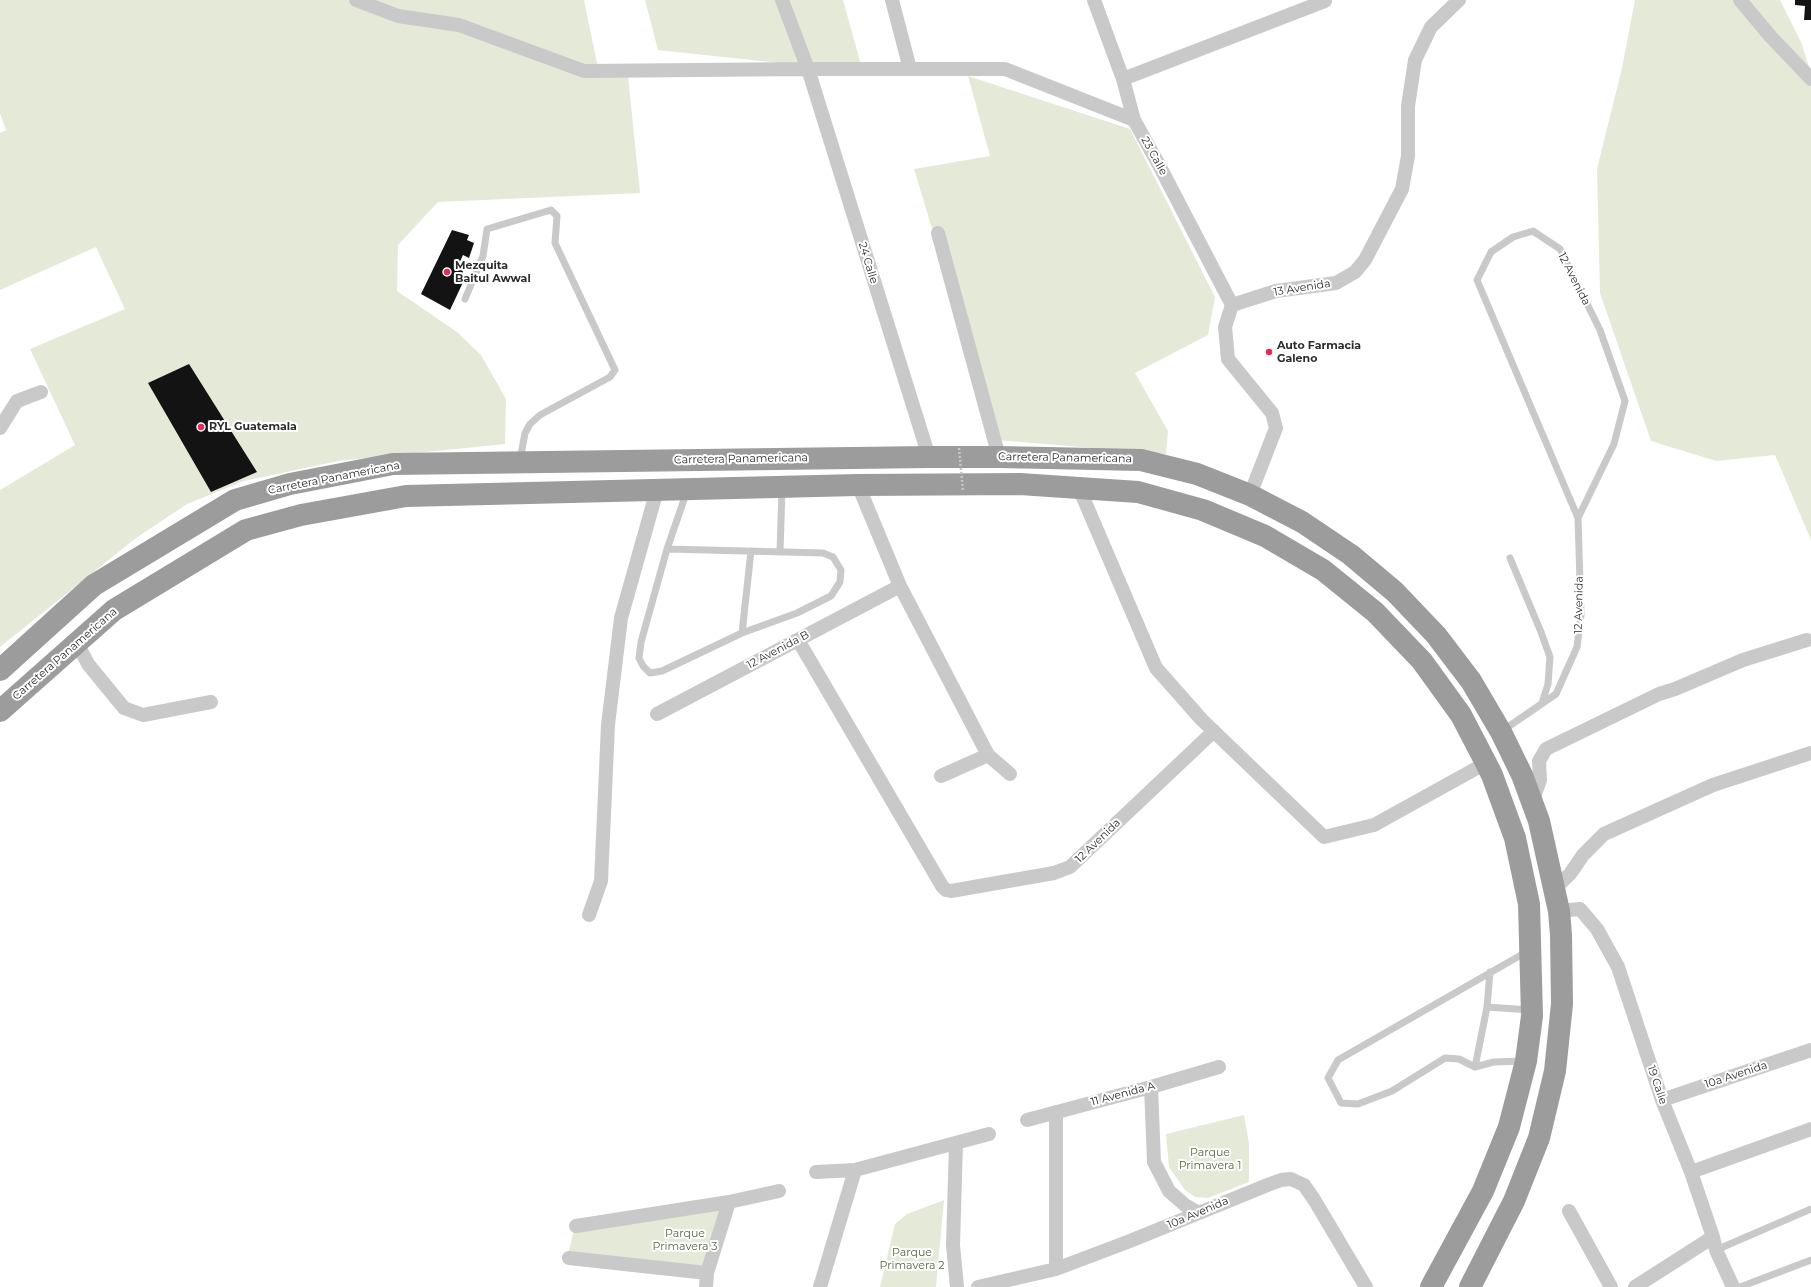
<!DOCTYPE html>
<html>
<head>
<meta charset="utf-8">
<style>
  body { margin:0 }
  canvas { display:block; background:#fff }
</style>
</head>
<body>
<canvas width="1811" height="1287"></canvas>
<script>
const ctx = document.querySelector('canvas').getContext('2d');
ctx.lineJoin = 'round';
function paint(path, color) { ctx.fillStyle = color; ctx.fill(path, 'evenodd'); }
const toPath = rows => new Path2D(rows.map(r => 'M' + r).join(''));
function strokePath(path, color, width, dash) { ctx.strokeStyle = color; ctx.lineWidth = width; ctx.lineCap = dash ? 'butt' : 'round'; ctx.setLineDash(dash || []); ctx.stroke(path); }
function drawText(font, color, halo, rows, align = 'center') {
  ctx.font = font + ' Montserrat,sans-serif'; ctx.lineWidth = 4; ctx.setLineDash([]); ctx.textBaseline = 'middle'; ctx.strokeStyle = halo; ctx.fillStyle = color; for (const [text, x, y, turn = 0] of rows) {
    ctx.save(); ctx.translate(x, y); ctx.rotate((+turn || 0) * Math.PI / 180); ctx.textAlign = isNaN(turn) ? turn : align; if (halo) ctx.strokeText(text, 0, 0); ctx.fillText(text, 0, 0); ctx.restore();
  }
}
const green = toPath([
  [0,0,584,0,600,78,628,76,640,193,438,202,398,245,397,291,457,332,481,355,506,399,505,444,338,461,244,481,187,504,136,538,0,647,0,490,75,445,30,349,125,309,96,247,0,290,0,133,6,130,0,113],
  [645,0,843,0,863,72,658,50],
  [1635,0,1780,0,1801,42,1811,73,1811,540,1775,455,1716,461,1651,441,1600,293,1597,169,1622,68],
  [968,76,1130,129,1215,297,1208,335,1135,373,1168,431,1166,454,996,440,914,169,990,156],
  [1244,1115,1249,1144,1249,1182,1208,1198,1195,1197,1185,1190,1169,1167,1166,1134],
  [944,1200,936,1287,880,1287,895,1224,907,1214],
  [723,1207,704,1269,568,1256,574,1228]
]);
const building = toPath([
  [1795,0,1811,0,1811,20,1804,20,1805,6,1795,5],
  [452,230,469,235,467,240,474,243,469,258,463,255,457,268,464,269,461,276,465,278,450,310,421,294],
  [189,364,257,472,211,492,148,383]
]);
const service = toPath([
  [465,299,483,256,487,229,551,210,557,216,555,243,615,370,610,377,540,415,530,424,525,433,520,460],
  [687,491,667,549,641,642,639,658,643,666,650,673,662,671,742,633,751,551],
  [667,549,823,553,833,557,841,570,840,582,831,596,797,613,742,633],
  [780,552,782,489],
  [1510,558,1541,632,1550,657,1548,684,1542,703],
  [1502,731,1556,694,1577,647,1581,615,1578,518,1477,280,1491,252,1513,237,1533,231,1560,249,1600,330,1625,401,1614,444,1578,518],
  [1487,1007,1530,1010],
  [1523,1061,1494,1062,1475,1067,1459,1059,1445,1058,1392,1091,1358,1104,1341,1103,1328,1078,1338,1060,1528,951],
  [1475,1067,1487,1007,1490,972],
  [1716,1250,1811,1209],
  [1740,1287,1811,1260]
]);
const minor = toPath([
  [356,0,398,16,459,25,584,71,808,69,1005,69,1134,120],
  [782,0,808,69,929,457],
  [892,0,910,69],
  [1094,0,1123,79,1134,120,1159,165,1232,305],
  [1740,0,1771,37,1811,79],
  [1123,79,1325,1],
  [938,233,999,457],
  [0,428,17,401,41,392],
  [858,485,900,586,988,755,1010,774],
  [1079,488,1156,668,1202,720,1324,837,1374,825,1486,763],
  [1250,495,1276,428,1272,413,1228,359,1225,327,1232,305,1276,291,1336,283,1355,272,1365,260,1402,189,1408,156,1408,106,1415,60,1431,27,1459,0],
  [798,640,942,886,946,890,951,891,1054,873,1070,867,1214,731],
  [77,643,88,664,124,708,143,715,211,702],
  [657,714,900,586],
  [941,776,988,755],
  [1532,802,1540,780,1539,761,1546,749,1659,694,1675,689,1743,660,1807,640],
  [1554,889,1570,874,1583,855,1604,834,1713,785,1811,753],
  [1559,911,1580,909,1597,929,1618,967,1662,1100,1691,1172,1713,1237,1716,1250,1733,1287],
  [589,915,601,881,608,725,621,618,657,490],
  [1151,1087,1154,1162,1169,1191,1185,1205,1199,1213],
  [1662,1100,1811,1050],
  [1027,1120,1151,1087,1219,1067],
  [956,1143,953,1245,957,1287],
  [816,1172,855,1170,989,1134],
  [1691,1172,1811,1129],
  [729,1202,779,1191],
  [1569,1211,1611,1287],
  [576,1226,729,1202,707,1273,706,1287],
  [569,1258,707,1273],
  [1056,1269,1056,1112],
  [820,1287,855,1170],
  [978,1287,1056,1269,1130,1241,1270,1184,1281,1180,1291,1179,1304,1185,1315,1201,1366,1287],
  [1635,1287,1713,1237]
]);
const trunk = toPath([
  [0,670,94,585,235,500,290,484,393,464,929,457,999,457,1141,460,1197,474,1250,495,1302,522,1351,555,1395,592,1436,635,1471,681,1501,732,1522,775,1539,821,1559,911,1561,935,1562,1004,1555,1071,1539,1138,1514,1201,1470,1287],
  [0,711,114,610,246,530,301,515,406,496,858,485,1020,484,1138,492,1203,510,1265,536,1323,570,1375,612,1422,661,1461,715,1486,763,1492,775,1515,838,1529,904,1532,1016,1526,1061,1509,1127,1483,1191,1431,1287]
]);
const pathBridge = toPath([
  [959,448,963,491]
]);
const markers = [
  [447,272,4,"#e52b58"],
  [1269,352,4,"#e52b58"],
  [201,427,4,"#e52b58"]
];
const streetNames = [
  ["23 Calle",1154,156,61],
  ["24 Calle",868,263,73],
  ["12 Avenida",1574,279,63],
  ["13 Avenida",1302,288,-9],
  ["Carretera Panamericana",1065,458,1],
  ["Carretera Panamericana",741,459,-1],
  ["Carretera Panamericana",334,478,-11],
  ["12 Avenida",1579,605,-89],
  ["12 Avenida B",778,650,-28],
  ["Carretera Panamericana",65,654,-41],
  ["12 Avenida",1098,841,-44],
  ["10a Avenida",1736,1075,-18],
  ["19 Calle",1657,1085,71],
  ["11 Avenida A",1123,1094,-15],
  ["10a Avenida",1198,1213,-23]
];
const poiNames = [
  ["Mezquita",455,266],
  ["Baitul Awwal",455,279],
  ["Auto Farmacia",1277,346],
  ["Galeno",1277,359],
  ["RYL Guatemala",209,427]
];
const parkNames = [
  ["Parque",1210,1153],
  ["Primavera 1",1210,1166],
  ["Parque",685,1234],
  ["Primavera 3",685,1247],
  ["Parque",912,1253],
  ["Primavera 2",912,1266]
];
paint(green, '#e5ead8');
paint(building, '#131313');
strokePath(service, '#c9c9c9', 7);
strokePath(minor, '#c9c9c9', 14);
strokePath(trunk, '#9c9c9c', 22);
strokePath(pathBridge, '#c9c9c9', 2.5, [2, 2]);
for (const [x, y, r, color] of markers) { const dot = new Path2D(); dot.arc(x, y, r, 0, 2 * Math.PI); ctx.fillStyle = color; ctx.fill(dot); strokePath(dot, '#fff', 1.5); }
drawText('11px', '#2c2c2c', '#fff', streetNames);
drawText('bold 11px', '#2c2c2c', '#fff', poiNames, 'left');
drawText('11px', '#56673a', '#fff', parkNames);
</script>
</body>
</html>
